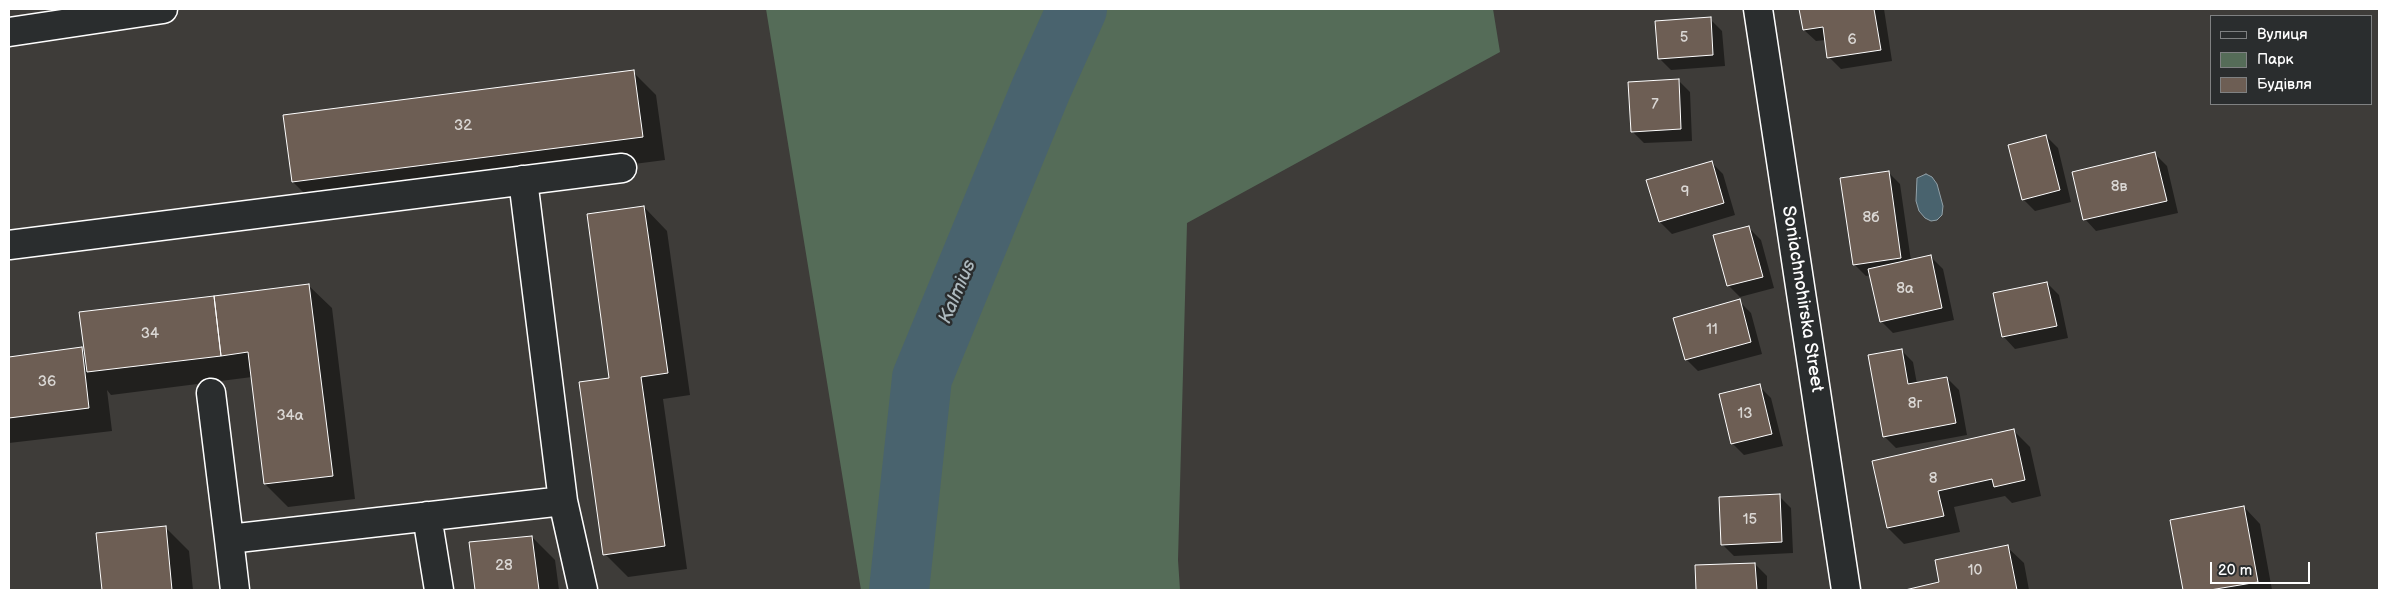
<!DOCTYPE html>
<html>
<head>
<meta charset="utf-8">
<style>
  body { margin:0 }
  #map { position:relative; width:2388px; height:599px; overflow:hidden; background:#3e3c39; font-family:"Balsamiq Sans",sans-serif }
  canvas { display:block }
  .frame { position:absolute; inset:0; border:10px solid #fff; pointer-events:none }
  .legend { position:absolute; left:2210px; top:15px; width:162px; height:90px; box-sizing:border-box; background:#2a2d2e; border:1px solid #7f8182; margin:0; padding:6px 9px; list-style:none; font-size:15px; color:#fff }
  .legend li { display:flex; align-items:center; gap:10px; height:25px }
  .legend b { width:25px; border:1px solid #7f8182 }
  .scale { position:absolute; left:2210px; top:562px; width:100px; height:22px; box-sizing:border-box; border:2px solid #fff; border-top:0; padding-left:6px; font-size:15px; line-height:18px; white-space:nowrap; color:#fff; -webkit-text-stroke:4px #2a2d2e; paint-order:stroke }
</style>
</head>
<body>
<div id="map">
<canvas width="2388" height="599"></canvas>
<div class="frame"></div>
<ul class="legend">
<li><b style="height:6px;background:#2a2d2e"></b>Вулиця</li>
<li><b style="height:14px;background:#556c58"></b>Парк</li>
<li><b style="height:14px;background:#6d5e54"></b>Будівля</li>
</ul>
<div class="scale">20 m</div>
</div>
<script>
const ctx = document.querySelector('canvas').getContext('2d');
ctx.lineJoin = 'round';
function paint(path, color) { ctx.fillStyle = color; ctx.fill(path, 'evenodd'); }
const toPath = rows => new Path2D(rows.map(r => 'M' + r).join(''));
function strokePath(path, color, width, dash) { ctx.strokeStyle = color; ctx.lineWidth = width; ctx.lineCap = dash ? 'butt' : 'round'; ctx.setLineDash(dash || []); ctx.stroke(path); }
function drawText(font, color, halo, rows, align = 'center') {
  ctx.font = font + ' "Balsamiq Sans",sans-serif'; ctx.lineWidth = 5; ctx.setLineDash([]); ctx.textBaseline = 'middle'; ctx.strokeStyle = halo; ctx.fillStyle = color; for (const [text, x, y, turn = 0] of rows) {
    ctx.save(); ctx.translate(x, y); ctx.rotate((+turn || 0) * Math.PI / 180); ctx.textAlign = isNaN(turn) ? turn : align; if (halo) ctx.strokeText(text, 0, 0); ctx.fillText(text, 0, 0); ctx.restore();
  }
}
const green = toPath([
  [766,9,1493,9,1500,52,1187,223,1178,560,1180,590,861,590]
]);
const water = toPath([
  [1926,174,1932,177,1937,184,1943,206,1942,215,1937,220,1931,221,1925,218,1919,211,1916,201,1917,178,1926,174]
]);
const shadow = toPath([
  [1801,9,1884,9,1892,61,1841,69,1829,57,1826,40,1816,41,1804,30],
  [1710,19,1722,31,1725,66,1671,70,1659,58],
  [633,72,656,95,665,160,316,205,293,182],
  [1678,80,1690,92,1692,141,1644,143,1632,131],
  [2046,136,2058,148,2071,202,2035,211,2023,199],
  [2155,154,2167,166,2178,213,2096,231,2085,219],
  [1711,162,1723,174,1735,215,1672,234,1660,222],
  [1888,172,1900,184,1911,261,1931,257,1943,269,1954,320,1893,333,1881,321,1871,275,1866,276,1854,264],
  [644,207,667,231,690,395,663,399,687,569,628,577,605,554],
  [1749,228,1761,240,1774,288,1740,297,1728,285],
  [2047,283,2059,295,2068,338,2015,349,2004,337,1994,294],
  [308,285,332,308,355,499,288,507,265,484,252,377,111,395,107,390,112,431,9,443,9,358,81,349,86,353],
  [1739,301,1751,313,1762,354,1698,371,1686,359],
  [1901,350,1913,362,1917,384,1947,378,1959,390,1967,435,1896,448,1884,436],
  [1759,386,1771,398,1783,446,1744,455,1732,443],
  [2013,430,2030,447,2041,496,2012,503,2005,496,1954,507,1960,532,1904,544,1888,528,1873,462],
  [1779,496,1791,508,1793,553,1734,556,1722,544],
  [2244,507,2260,524,2272,590,2184,590,2172,521],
  [166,528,189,551,193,590,103,590,98,534],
  [532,537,555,560,559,590,476,590,471,544],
  [2007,547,2024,563,2029,590,1907,590,1941,583],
  [1755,564,1767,576,1767,590,1697,590,1696,566]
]);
const river = toPath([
  [899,590,922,378,1041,89,1077,9]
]);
const building = toPath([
  [1799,9,1874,9,1881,50,1827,58,1823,27,1803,30,1799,9],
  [1711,17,1713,55,1658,59,1655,21,1711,17],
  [634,70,643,137,292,182,283,115,634,70],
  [1679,79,1681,129,1631,132,1628,82,1679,79],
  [2046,135,2060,190,2022,200,2008,145,2046,135],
  [2155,152,2167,201,2083,220,2072,172,2155,152],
  [1712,161,1724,203,1659,222,1646,180,1712,161],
  [1889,171,1901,258,1853,265,1840,178,1889,171],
  [644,206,668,373,641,377,665,546,603,555,579,382,609,378,587,214,644,206],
  [1749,226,1763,277,1727,286,1713,235,1749,226],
  [1931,255,1942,308,1880,322,1868,269,1931,255],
  [2047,282,2057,326,2002,337,1993,293,2047,282],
  [309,284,333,476,264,484,248,352,221,356,214,296,309,284],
  [214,296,221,356,87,372,79,312,214,296],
  [1740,299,1751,342,1685,360,1673,318,1740,299],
  [82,347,89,408,9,418,9,357,82,347],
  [1902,349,1908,384,1947,377,1956,423,1883,437,1868,355,1902,349],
  [1760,384,1772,434,1731,444,1719,394,1760,384],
  [2014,429,2025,480,1994,487,1992,479,1938,491,1944,516,1887,528,1872,461,2014,429],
  [1780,494,1782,542,1721,545,1719,497,1780,494],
  [2244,506,2258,582,2210,590,2183,590,2170,520,2244,506],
  [166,526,172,590,102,590,96,533,166,526],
  [532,536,539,590,475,590,469,542,532,536],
  [2008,545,2017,590,1905,590,1939,582,1935,560,2008,545],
  [1755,563,1757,590,1696,590,1695,565,1755,563]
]);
const minor = toPath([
  [1758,9,1846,590],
  [523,180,563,501,583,590],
  [9,245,622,168],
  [211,393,229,539],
  [427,516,439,590],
  [235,590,229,539,563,501]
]);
const major = toPath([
  [9,32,163,9]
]);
const numberNames = [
  ["5",1684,38],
  ["6",1852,40],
  ["7",1655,105],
  ["32",463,126],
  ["8в",2119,187],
  ["9",1685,192],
  ["8б",1871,218],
  ["8а",1905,289],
  ["11",1712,330],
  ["34",150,334],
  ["36",47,382],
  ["8г",1915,404],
  ["13",1745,414],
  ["34а",290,416],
  ["8",1933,479],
  ["15",1750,520],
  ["28",504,566],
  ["10",1975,571]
];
const streetNames = [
  ["Soniachnohirska Street",1802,299,81]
];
const waterNames = [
  ["Kalmius",958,292,-67]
];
paint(green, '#556c58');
paint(water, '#49636e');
strokePath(water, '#92a1a8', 1);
paint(shadow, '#0007');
strokePath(river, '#49636e', 60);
paint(building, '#6d5e54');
strokePath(building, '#fff', 1);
strokePath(minor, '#fff', 31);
strokePath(major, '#fff', 31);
strokePath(minor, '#2a2d2e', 28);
strokePath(major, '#2a2d2e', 28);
drawText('15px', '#dad7d4', null, numberNames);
drawText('18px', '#fff', '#2a2d2e', streetNames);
drawText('italic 19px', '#adb9be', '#2a2d2e', waterNames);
</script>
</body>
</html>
